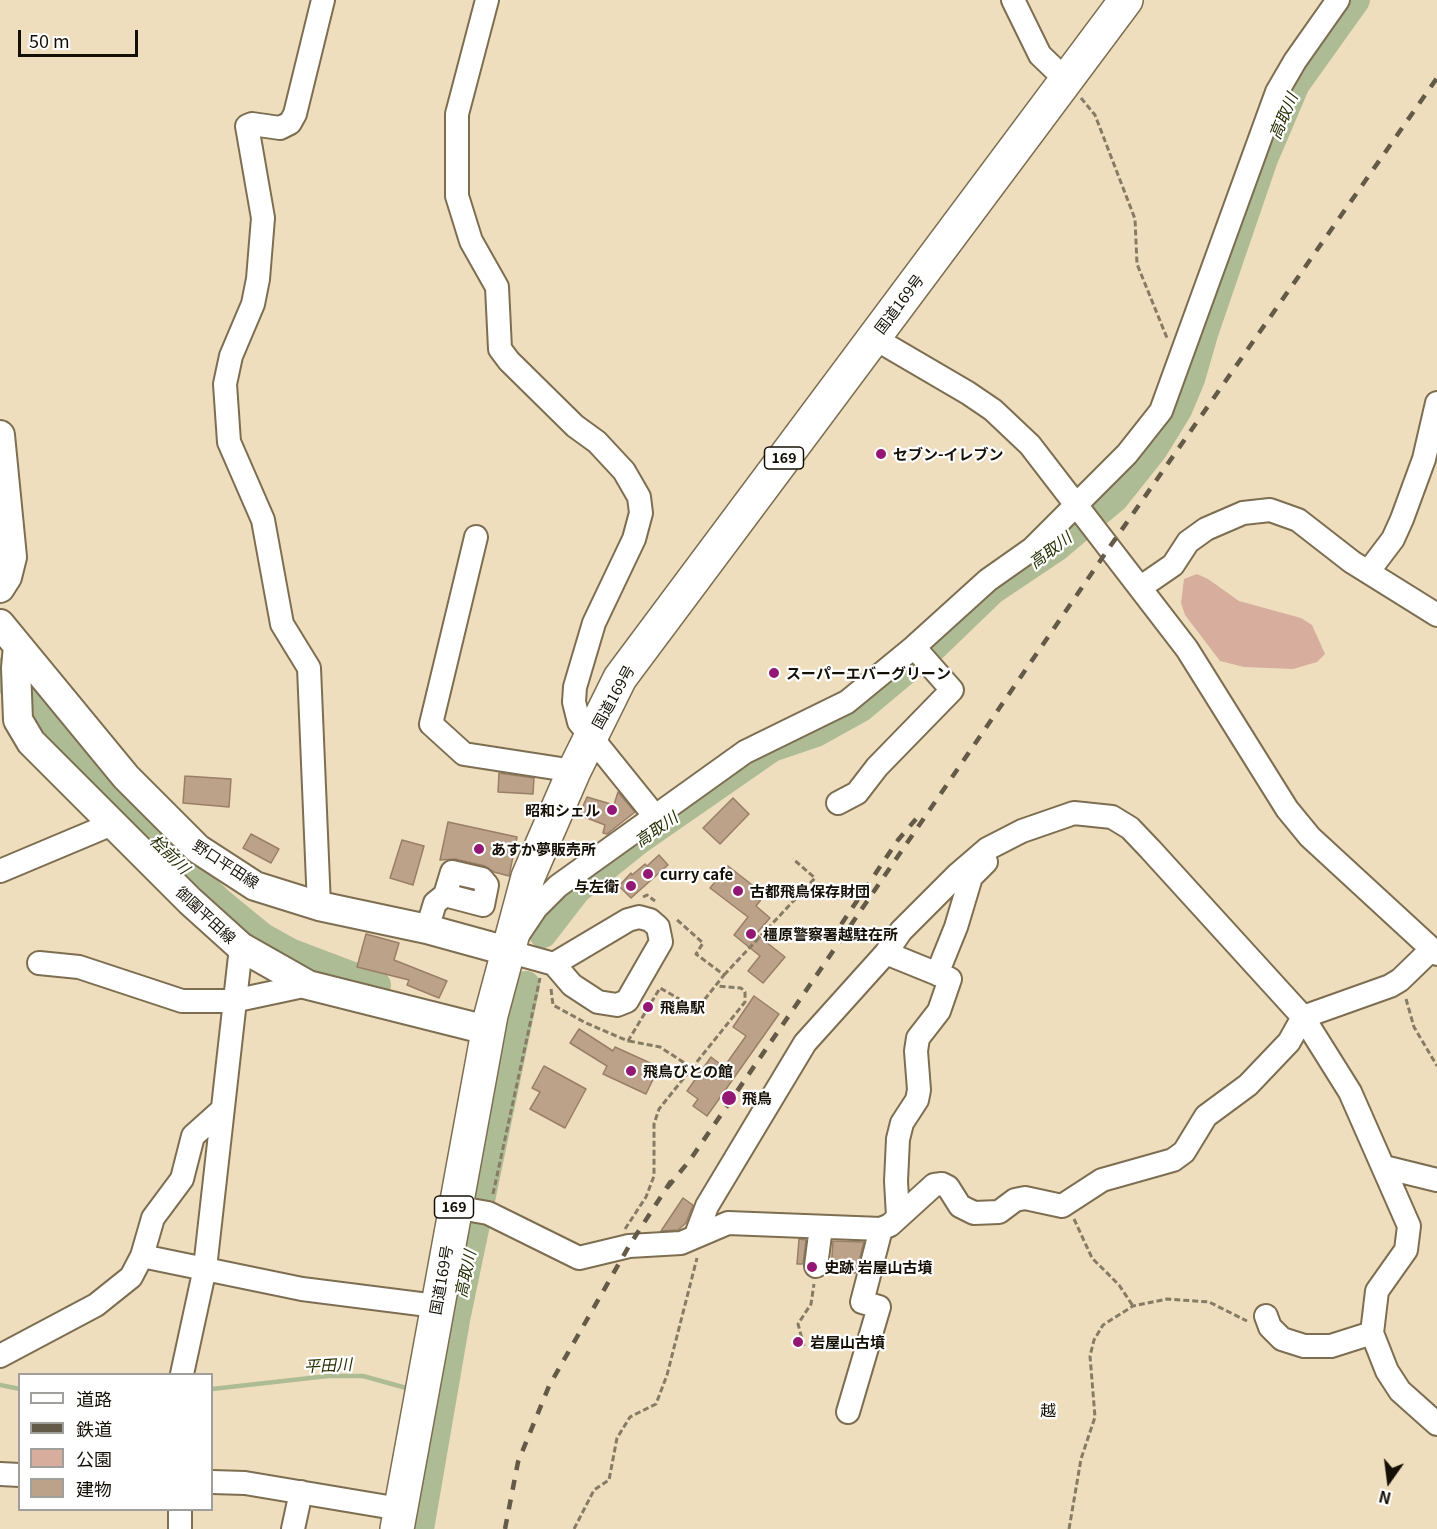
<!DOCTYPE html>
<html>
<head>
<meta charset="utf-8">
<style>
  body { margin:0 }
  #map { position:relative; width:1437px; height:1529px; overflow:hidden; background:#efdebe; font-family:Georgia,"Noto Sans JP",serif }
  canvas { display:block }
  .legend { position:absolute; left:18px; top:1373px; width:195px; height:138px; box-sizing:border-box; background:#fff; border:2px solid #a19f9b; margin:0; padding:8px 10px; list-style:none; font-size:18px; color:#151005 }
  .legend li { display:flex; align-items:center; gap:12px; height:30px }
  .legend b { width:30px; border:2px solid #a19f9b }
  .north { position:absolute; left:1359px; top:1451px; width:60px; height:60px; -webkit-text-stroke:4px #fff; paint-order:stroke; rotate:194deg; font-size:16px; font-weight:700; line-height:24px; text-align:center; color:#151005 }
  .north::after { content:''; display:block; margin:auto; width:21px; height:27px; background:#151005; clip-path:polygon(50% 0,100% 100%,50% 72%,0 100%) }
  .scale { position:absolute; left:18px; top:30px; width:120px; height:27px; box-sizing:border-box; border:3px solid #151005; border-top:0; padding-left:8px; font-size:18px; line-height:21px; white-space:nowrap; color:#151005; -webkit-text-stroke:4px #fff; paint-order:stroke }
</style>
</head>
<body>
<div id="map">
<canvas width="1437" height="1529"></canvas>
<ul class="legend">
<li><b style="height:8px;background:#fff"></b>道路</li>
<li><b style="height:8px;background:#635a47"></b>鉄道</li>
<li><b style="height:16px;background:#d7ad9d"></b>公園</li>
<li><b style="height:16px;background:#bda28a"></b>建物</li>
</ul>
<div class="north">N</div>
<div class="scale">50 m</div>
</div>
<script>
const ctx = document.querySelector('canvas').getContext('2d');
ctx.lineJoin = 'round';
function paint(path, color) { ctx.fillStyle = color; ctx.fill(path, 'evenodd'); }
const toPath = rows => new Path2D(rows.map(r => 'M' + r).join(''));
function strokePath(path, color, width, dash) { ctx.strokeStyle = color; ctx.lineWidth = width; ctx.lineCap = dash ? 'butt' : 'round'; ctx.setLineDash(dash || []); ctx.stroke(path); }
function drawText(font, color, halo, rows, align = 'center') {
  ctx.font = font + ' Georgia,"Noto Sans JP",serif'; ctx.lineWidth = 4.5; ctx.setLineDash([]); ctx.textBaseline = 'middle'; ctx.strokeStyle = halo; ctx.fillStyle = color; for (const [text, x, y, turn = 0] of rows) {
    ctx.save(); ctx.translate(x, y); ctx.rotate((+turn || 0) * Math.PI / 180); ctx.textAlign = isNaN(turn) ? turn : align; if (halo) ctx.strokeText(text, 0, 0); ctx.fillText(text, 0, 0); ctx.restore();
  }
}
const green = toPath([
  [1197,574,1208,579,1239,601,1301,618,1312,625,1325,654,1317,662,1293,669,1244,667,1220,661,1185,615,1181,603,1184,579]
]);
const stream = toPath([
  [0,1385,20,1389],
  [212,1389,328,1376,363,1376,410,1389],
  [433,1395,443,1398]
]);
const river = toPath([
  [0,672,145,831,219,901,263,937,290,952,377,985],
  [543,934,577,890,638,841,772,748,816,733,861,708,935,646,992,591,1056,548,1115,498,1154,449,1178,410,1191,379,1204,334,1264,159,1296,84,1356,0],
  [420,1529,456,1320,526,985]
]);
const building = toPath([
  [499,773,534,778,533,794,498,792,499,773],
  [185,776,231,779,229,807,183,803,185,776],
  [618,792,635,812,607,834,603,833,605,825,579,815,587,797,614,805,618,792],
  [733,798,749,814,720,844,703,828,733,798],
  [448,822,517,837,509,876,494,872,485,866,455,859,440,860,448,822],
  [251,834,279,849,271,863,243,848,251,834],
  [402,840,424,846,413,885,390,878,402,840],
  [659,855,668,865,631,898,619,886,631,873,632,875,645,864,647,866,659,855],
  [728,866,765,895,756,906,770,918,756,934,785,957,763,983,748,971,760,956,734,935,748,917,710,888,728,866],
  [366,934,399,943,394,960,447,981,439,998,407,985,409,980,357,967,366,934],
  [754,996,779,1014,707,1116,693,1106,698,1099,687,1091,711,1057,724,1067,746,1036,733,1027,754,996],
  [579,1029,613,1051,615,1047,659,1067,646,1094,603,1074,607,1066,570,1043,579,1029],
  [544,1066,586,1089,565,1128,530,1109,540,1092,532,1088,544,1066],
  [683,1198,693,1205,686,1223,678,1230,661,1231,683,1198],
  [799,1239,806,1240,803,1264,797,1264,799,1239],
  [833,1241,864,1242,856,1273,831,1270,833,1241]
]);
const path = toPath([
  [1081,98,1095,115,1135,219,1137,264,1167,338],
  [643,897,647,895,655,901],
  [724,975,815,878,793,859],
  [551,989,553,1005,586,1023,628,1041,660,988,697,1009,724,975,696,954,703,943,676,919],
  [1406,999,1414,1027,1437,1066],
  [629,1041,660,1047,700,1073],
  [493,1194,540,978],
  [1074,1219,1092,1258,1119,1285,1133,1306],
  [625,1229,646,1197,654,1176,654,1124,659,1109,745,1002,745,992,741,988,717,986],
  [804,1346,798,1324,811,1304,814,1284],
  [574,1529,594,1490,609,1480,617,1438,630,1417,656,1404,667,1375,697,1258],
  [1069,1529,1081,1459,1095,1417,1090,1356,1094,1340,1103,1325,1133,1306,1167,1299,1209,1302,1247,1321]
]);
const minor = toPath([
  [487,0,457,114,457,196,471,241,497,287,500,349,509,361,575,426,597,442,624,471,639,497,641,513,634,539,594,623,575,687,574,702,579,722,654,815],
  [1013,0,1040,55,1067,81],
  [874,338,968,393,993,410,1030,445,1187,649,1287,809,1310,837,1437,954],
  [476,537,431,724,464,754,574,771],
  [1368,572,1393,539,1402,519,1424,459,1437,403],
  [1141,587,1173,565,1188,542,1206,529,1243,513,1270,510,1298,520,1352,562,1437,615],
  [838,803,857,793,877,767,952,690,914,647],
  [0,871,112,824],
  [319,906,309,668,282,624,263,520,229,442,225,384,231,356,253,304,258,279,263,218,247,126,252,124,280,128,290,123,295,114,323,0],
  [427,929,435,903,445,895,452,872,482,879,487,885,483,905,445,895],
  [886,953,950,979,939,1011,918,1038,916,1051,919,1090,917,1100,902,1123,898,1139,896,1181,898,1217],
  [39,963,79,967,182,1001,233,1001,308,985],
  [554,964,628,920,639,917,650,920,658,927,661,942,627,1001,617,1005,598,1002,572,985,554,964,507,951,536,908,558,886,745,752,847,702,914,647,988,580,1032,549,1127,454,1161,411,1277,92,1295,61,1338,0],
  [937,974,956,927,971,877,986,862],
  [1384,1167,1437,1180],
  [454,1207,488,1213,579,1258,629,1246,681,1243,728,1223,881,1229,890,1225,934,1185,942,1184,948,1187,960,1206,974,1213,999,1212,1015,1200,1025,1198,1062,1206,1102,1180,1173,1160,1184,1152,1206,1116,1248,1085,1289,1042,1303,1017,1390,986,1400,980,1432,949],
  [696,1235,707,1206,805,1043,886,953,901,931,958,874,987,849,1022,831,1074,813,1112,817,1130,828,1150,849,1303,1017,1350,1092,1409,1226,1406,1250,1377,1291,1372,1333,1387,1371,1400,1391,1437,1424],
  [142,1256,153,1218,182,1179,193,1136,222,1110],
  [816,1266,821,1227],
  [1266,1316,1270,1327,1282,1339,1304,1346,1331,1346,1372,1333],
  [0,1356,96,1305,131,1277,142,1256,302,1289,436,1306],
  [182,1374,205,1268,241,947],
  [848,1412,879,1307,862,1302,881,1229],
  [0,1474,20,1475],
  [212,1482,245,1483,400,1509],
  [180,1529,180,1510],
  [293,1529,301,1492]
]);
const major = toPath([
  [0,435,12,557,7,577,0,588],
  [0,624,126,777,198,849,255,886,319,906,427,929,507,951],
  [18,646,16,668,18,720,31,742,190,901,241,947,308,985,487,1030]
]);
const highway = toPath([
  [397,1529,491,1015,528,877,574,771,620,678,1126,0]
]);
const rail = toPath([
  [830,941,898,840,916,819],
  [667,1188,690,1160,1109,548,1437,78],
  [505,1529,518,1462,549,1386,629,1246,671,1181]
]);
const markers = [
  [881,454,6,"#931874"],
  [774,673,6,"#931874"],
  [612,810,6,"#931874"],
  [479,849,6,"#931874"],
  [648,874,6,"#931874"],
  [631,886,6,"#931874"],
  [738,891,6,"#931874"],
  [751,934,6,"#931874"],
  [648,1007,6,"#931874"],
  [631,1071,6,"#931874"],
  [729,1098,8,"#931874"],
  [812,1267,6,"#931874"],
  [798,1342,6,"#931874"]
];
const shields = [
  [784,458,39],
  [454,1207,39]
];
const shieldNames = [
  ["169",784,458],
  ["169",454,1207]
];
const streetNames = [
  ["国道169号",899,304,-53],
  ["国道169号",613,697,-61],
  ["野口平田線",226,864,33],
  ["御園平田線",206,915,43],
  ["国道169号",441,1280,-80]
];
const poiNames = [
  ["セブン-イレブン",893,454],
  ["スーパーエバーグリーン",786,673],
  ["昭和シェル",600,810,"right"],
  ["あすか夢販売所",491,849],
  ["curry cafe",660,874],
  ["与左衛",619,886,"right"],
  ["古都飛鳥保存財団",750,891],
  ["橿原警察署越駐在所",763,934],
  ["飛鳥駅",660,1007],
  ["飛鳥びとの館",643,1071],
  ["飛鳥",742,1098],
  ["史跡 岩屋山古墳",824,1267],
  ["岩屋山古墳",810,1342]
];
const waterNames = [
  ["高取川",1283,116,-67],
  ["高取川",1050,550,-37],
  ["高取川",656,829,-35],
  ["桧前川",170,854,44],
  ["高取川",465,1274,-78],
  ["平田川",328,1365,-3]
];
const neighbourhoodNames = [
  ["越",1048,1410]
];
paint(green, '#d7ad9d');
strokePath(stream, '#aebc95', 4.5);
strokePath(river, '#aebc95', 28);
paint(building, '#bda28a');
strokePath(building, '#997e68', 1.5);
strokePath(minor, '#7d6e51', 26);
strokePath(major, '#7d6e51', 32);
strokePath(highway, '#7d6e51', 36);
strokePath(path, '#867b65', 3, [6, 3]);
strokePath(minor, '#fff', 22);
strokePath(major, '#fff', 28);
strokePath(highway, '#fff', 33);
strokePath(rail, '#635a47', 4.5, [10, 10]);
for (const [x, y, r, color] of markers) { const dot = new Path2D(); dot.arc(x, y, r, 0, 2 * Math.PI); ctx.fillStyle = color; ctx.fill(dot); strokePath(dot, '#fff', 2); }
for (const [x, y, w] of shields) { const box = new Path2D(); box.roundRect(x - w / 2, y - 11, w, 22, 4.5); ctx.fillStyle = '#fff'; ctx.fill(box); strokePath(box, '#151005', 1.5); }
drawText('bold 14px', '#151005', null, shieldNames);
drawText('15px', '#151005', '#fff', streetNames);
drawText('bold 15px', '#151005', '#fff', poiNames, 'left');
drawText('italic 16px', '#242f02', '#fff', waterNames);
drawText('16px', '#151005', '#fff', neighbourhoodNames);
</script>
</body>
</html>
